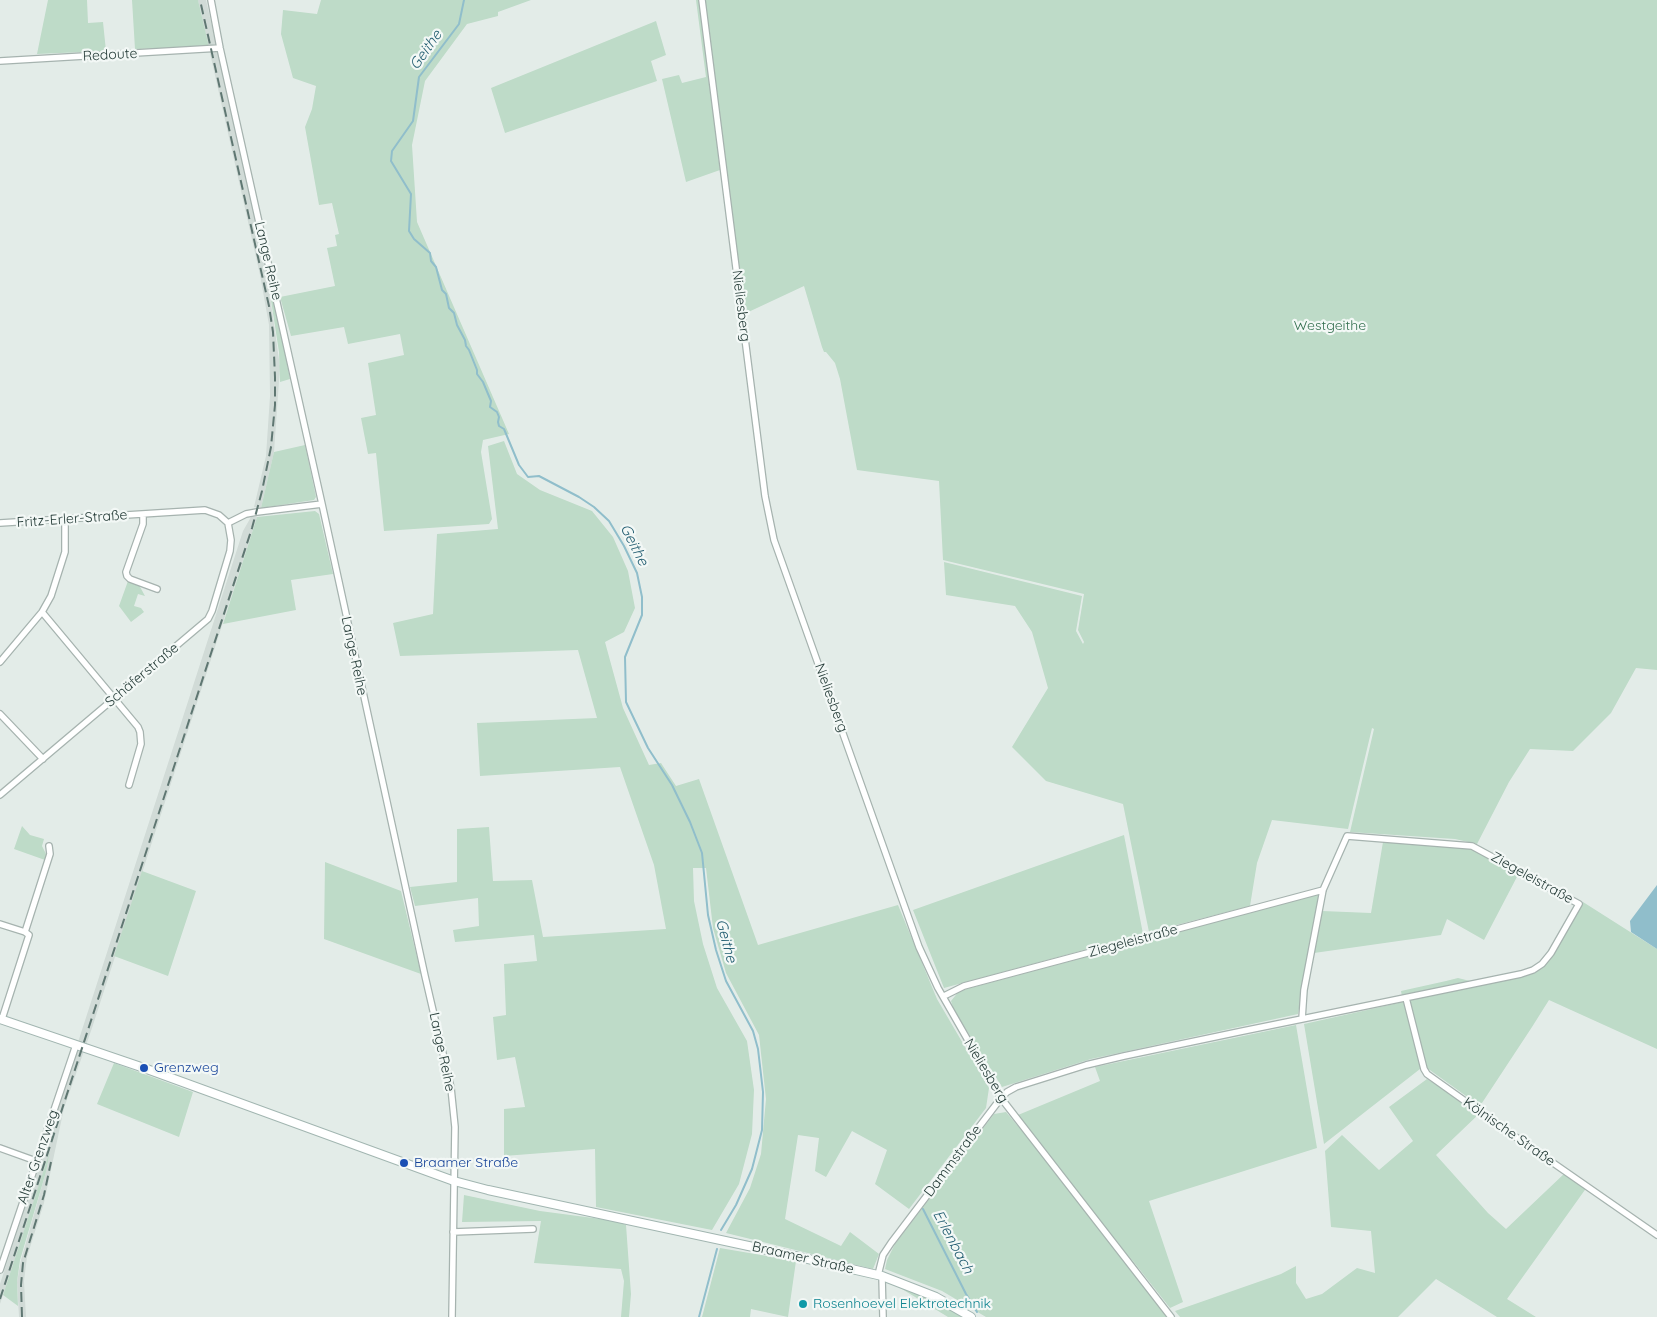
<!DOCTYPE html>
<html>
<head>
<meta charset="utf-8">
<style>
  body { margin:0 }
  canvas { display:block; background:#e3ece8 }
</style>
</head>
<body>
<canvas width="1657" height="1317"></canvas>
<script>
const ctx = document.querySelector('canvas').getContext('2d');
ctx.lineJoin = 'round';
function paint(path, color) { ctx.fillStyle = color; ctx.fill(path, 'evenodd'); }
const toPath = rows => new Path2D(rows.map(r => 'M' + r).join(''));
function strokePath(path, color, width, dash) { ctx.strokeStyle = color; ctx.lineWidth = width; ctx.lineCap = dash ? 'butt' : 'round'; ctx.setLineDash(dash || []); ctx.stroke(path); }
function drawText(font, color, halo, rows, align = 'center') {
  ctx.font = font + ' Quicksand,sans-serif'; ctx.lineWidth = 4.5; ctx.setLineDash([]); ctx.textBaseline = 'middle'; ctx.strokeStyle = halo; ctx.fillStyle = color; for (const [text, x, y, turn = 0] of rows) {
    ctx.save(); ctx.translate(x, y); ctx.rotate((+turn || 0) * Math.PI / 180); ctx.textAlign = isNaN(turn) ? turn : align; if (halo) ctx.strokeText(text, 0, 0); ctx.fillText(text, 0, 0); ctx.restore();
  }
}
const built = toPath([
  [198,0,206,0,237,137,266,268,280,367,274,452,261,508,254,507,266,456,270,396,269,325,260,275],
  [251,517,257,517,92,1028,64,1108,44,1203,27,1257,24,1281,26,1317,19,1317,17,1282,21,1260,46,1172,49,1156,0,1304,0,1284,243,531]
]);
const green = toPath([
  [48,0,87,0,88,23,103,22,106,51,37,54],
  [132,0,198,0,209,47,135,49],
  [321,0,531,0,498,12,498,16,467,24,425,81,412,145,417,222,509,434,483,440,481,452,492,519,489,524,384,531,376,453,368,454,361,418,376,415,368,363,404,355,400,334,348,344,344,327,291,336,280,297,335,286,327,248,337,246,335,235,339,234,332,203,319,205,305,127,312,109,316,86,293,78,281,34,283,10,317,14],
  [696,0,1657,0,1657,670,1636,668,1611,713,1573,751,1530,749,1509,782,1477,844,1455,839,1350,832,1374,729,1372,728,1348,829,1272,820,1257,863,1250,906,1149,932,1123,804,1046,781,1012,747,1048,688,1032,632,1015,606,946,595,944,562,1082,596,1076,631,1083,644,1084,642,1078,630,1084,594,943,560,939,481,857,470,840,379,835,363,826,352,824,352,822,347,804,286,742,315,721,154,718,154,720,170,686,182,662,79,679,75,682,83,706,77],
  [656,21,666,55,651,61,657,81,505,133,491,88],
  [266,268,281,332,290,379,280,382,279,352],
  [504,441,517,474,540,490,592,511,613,537,628,571,635,608,624,632,605,642,623,708,649,765,661,763,676,786,699,779,758,945,898,905,937,999,989,1088,986,1108,909,1209,875,1184,887,1150,852,1131,826,1177,815,1171,819,1138,798,1135,785,1219,841,1246,850,1232,879,1254,873,1269,726,1233,750,1188,761,1154,766,1099,759,1035,726,973,713,928,706,868,693,868,694,901,703,944,717,988,747,1041,754,1090,752,1134,739,1184,712,1230,596,1207,595,1149,504,1156,504,1109,525,1107,515,1057,497,1060,493,1017,506,1015,504,964,537,961,534,935,455,942,453,930,479,926,478,898,415,906,410,887,457,882,457,829,489,827,493,881,532,880,543,937,666,929,654,865,620,767,480,776,477,723,597,718,578,650,400,656,393,623,433,614,437,534,498,529,488,446],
  [305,445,316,497,314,500,261,508,274,452],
  [315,511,319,514,333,574,291,580,296,610,223,624,257,517],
  [128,581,139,585,145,596,138,594,134,606,141,608,144,612,131,622,119,606],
  [22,826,30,835,44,839,42,846,46,854,45,860,14,849],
  [1124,835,1143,934,944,988,913,910],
  [1383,842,1474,849,1519,873,1484,940,1447,919,1441,935,1314,953,1322,911,1371,913],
  [325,862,401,891,421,974,324,939],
  [142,871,196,891,168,976,114,956],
  [1319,894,1298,1014,1091,1059,1002,1087,954,1010,951,1001,959,991],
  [1583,902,1657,949,1657,1049,1549,1000,1532,1027,1480,1106,1427,1068,1420,1069,1324,1144,1304,1024,1403,1002,1401,991,1446,981,1458,978,1474,982,1536,970,1563,934],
  [1296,1025,1317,1148,1149,1201,1183,1302,1170,1308,1129,1256,1173,1317,986,1317,942,1291,885,1269,887,1260,895,1244,994,1114,1006,1112,1038,1150,1042,1145,1018,1115,1100,1081,1095,1067],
  [114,1063,193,1092,179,1137,97,1104],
  [1427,1079,1480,1113,1436,1155,1488,1213,1506,1229,1566,1172,1587,1187,1507,1299,1536,1317,1497,1317,1436,1279,1398,1317,1180,1317,1175,1311,1281,1274,1296,1266,1296,1283,1306,1299,1322,1294,1357,1268,1375,1273,1371,1231,1331,1227,1325,1151,1342,1135,1379,1170,1413,1141,1389,1107],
  [50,1151,46,1172,20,1260,17,1282,18,1306,3,1295],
  [464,1195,540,1211,616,1221,626,1225,631,1294,629,1317,621,1317,624,1281,621,1269,534,1263,541,1221,462,1222],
  [720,1248,796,1261,788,1317,751,1309,750,1317,702,1317],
  [897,1286,907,1288,944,1305,965,1317,948,1317]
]);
const water = toPath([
  [1657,885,1657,949,1631,932,1630,921]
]);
const stream = toPath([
  [464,0,459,24,419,77,413,121,392,151,391,161,411,194,409,231,414,239,430,253,431,261,436,267,442,290,446,294,449,308,454,313,457,325,465,340,466,346,469,350,477,370,477,374,483,382,491,401,490,407,497,412,499,417,498,422,499,426,504,429,519,465,528,477,539,476,579,497,594,507,609,521,624,546,637,573,642,597,642,615,625,657,626,702,648,748,672,785,690,822,702,853,708,915,716,950,726,981,753,1031,758,1049,763,1092,762,1130,752,1169,736,1205,721,1230],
  [923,1209,966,1294,977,1312],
  [699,1317,717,1249]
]);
const street = toPath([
  [211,0,220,48,322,504,425,976,451,1088,455,1127,452,1317],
  [702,0,765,496,774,540,919,947,938,988,1001,1098,1171,1317],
  [0,61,220,48],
  [143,514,143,524,126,572,127,576,130,579,157,589],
  [0,523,205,510,219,515,228,523,246,514,257,512,322,504],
  [42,612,138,727,140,732,141,744,129,785],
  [0,662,42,612,51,596,65,552,65,519],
  [0,714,43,759],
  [0,795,208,619,212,611,230,551,231,540,228,523],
  [0,924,25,932],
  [944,996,964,986,1323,890],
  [1406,998,1424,1069,1427,1074,1500,1126,1657,1235],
  [2,1019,29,935,25,932,50,854,49,846],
  [0,1148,36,1161],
  [453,1232,533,1229],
  [0,1270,76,1045],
  [878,1275,883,1255,891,1243,1001,1098,1007,1092,1016,1087,1086,1065,1124,1056,1243,1031,1302,1019,1521,974,1533,970,1542,964,1551,953,1579,904,1472,846,1347,836,1323,890,1304,990,1302,1019],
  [882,1276,883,1317]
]);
const secondary = toPath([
  [0,1019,144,1068,454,1181,488,1190,795,1256,882,1276,936,1297,971,1317]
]);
const rail = toPath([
  [0,1299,252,528,262,491,271,447,275,405,275,377,273,332,269,306,200,0],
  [22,1317,21,1285,23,1263,44,1195,51,1162]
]);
const markers = [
  [144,1068,5,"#1a4fb4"],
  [404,1163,5,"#1a4fb4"],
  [803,1304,5,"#0f9aa8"]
];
const streetNames = [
  ["Redoute",110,55,-3],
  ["Lange Reihe",268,261,77],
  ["Nieliesberg",741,306,83],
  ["Fritz-Erler-Straße",72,519,-4],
  ["Lange Reihe",354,656,78],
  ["Schäferstraße",142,675,-40],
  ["Nieliesberg",831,698,70],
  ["Ziegeleistraße",1532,878,29],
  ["Ziegeleistraße",1133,941,-15],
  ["Lange Reihe",442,1052,78],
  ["Nieliesberg",986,1071,59],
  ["Kölnische Straße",1509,1132,35],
  ["Alter Grenzweg",38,1157,-71],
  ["Dammstraße",953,1161,-53],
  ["Braamer Straße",803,1258,13]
];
const parkNames = [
  ["Westgeithe",1330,326]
];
const transitNames = [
  ["Grenzweg",154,1068],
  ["Braamer Straße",414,1163]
];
const cultureNames = [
  ["Rosenhoevel Elektrotechnik",813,1304]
];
const waterNames = [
  ["Geithe",426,50,-55],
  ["Geithe",634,545,63],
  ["Geithe",726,941,75],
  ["Erlenbach",953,1242,62]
];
paint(built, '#d1dbd7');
paint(green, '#bedbc8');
paint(water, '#90becb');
strokePath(stream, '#90becb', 2);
strokePath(street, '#a6b3af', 8);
strokePath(secondary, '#a2b6b1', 10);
strokePath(street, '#fff', 5.5);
strokePath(secondary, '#fff', 8);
strokePath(rail, '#5f7772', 2, [10, 5]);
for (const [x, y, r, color] of markers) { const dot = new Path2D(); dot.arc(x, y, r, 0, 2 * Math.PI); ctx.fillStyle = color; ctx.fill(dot); strokePath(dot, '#f3f8f6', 2); }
drawText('14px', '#243b37', '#f3f8f6', streetNames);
drawText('14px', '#326e4e', '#f3f8f6', parkNames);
drawText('14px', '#164399', '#f3f8f6', transitNames, 'left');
drawText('14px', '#0d838f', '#f3f8f6', cultureNames, 'left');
drawText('italic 15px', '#245f72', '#f3f8f6', waterNames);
</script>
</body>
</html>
